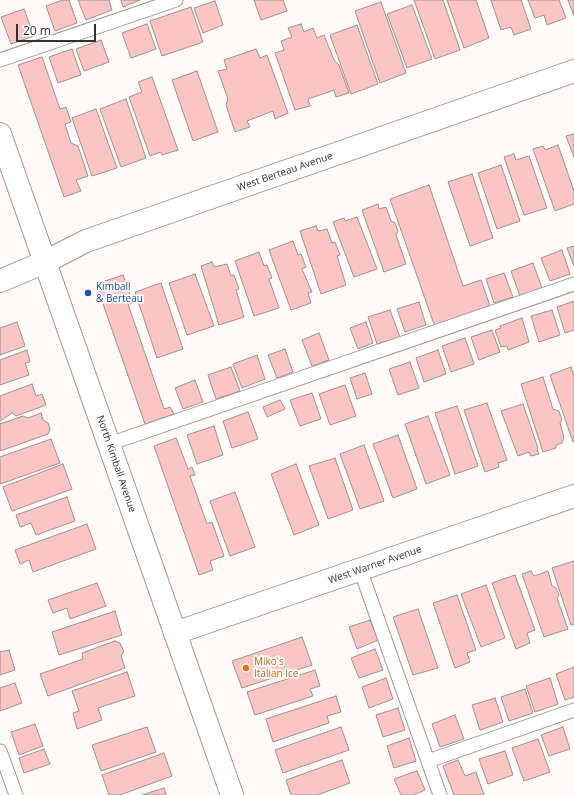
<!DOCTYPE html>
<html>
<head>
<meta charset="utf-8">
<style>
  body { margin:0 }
  #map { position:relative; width:574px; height:795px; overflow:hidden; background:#fffaf7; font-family:"Open Sans",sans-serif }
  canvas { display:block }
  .scale { position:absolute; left:16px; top:24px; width:80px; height:18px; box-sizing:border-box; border:2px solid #343130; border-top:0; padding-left:5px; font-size:12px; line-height:14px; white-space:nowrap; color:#343130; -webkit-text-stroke:3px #fff; paint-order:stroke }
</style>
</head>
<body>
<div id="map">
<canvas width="574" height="795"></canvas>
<div class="scale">20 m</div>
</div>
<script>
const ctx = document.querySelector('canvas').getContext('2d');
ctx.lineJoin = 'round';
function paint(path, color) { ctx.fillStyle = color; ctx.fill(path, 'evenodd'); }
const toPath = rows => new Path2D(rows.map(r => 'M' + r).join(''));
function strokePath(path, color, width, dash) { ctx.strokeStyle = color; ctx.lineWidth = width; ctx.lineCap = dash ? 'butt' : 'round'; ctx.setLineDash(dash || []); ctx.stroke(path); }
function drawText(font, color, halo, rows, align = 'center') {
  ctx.font = font + ' "Open Sans",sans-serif'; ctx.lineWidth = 3.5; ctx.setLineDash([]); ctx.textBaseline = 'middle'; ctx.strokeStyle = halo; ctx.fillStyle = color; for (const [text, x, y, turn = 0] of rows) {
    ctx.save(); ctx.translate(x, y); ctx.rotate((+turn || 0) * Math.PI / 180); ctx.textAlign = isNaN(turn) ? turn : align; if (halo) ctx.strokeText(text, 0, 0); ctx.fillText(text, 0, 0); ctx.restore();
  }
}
const building = toPath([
  [63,0,69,0,77,23,55,31,46,6,63,0],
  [78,0,109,0,112,10,86,20,78,0],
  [121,0,140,0,123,7,121,0],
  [254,0,283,0,287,11,261,20,254,0],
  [414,0,443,0,460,50,435,59,414,0],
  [447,0,476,0,489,38,464,48,447,0],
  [491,0,521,0,531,29,514,35,511,27,501,30,491,0],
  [528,0,559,0,566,18,547,25,544,15,535,18,528,0],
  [568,0,574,0,574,16,568,0],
  [215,1,223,25,203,33,194,8,215,1],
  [381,2,406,73,380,83,355,11,381,2],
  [412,5,432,59,407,68,387,14,412,5],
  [191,7,203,42,162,56,150,21,191,7],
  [24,9,34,36,11,44,1,17,24,9],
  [147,24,156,49,131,58,122,33,147,24],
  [301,24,304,32,313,28,317,38,324,35,334,60,339,65,349,93,336,97,334,90,308,99,310,106,295,110,275,53,284,50,281,41,292,37,288,28,301,24],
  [357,25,378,84,351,94,330,35,357,25],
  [101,40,109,62,84,71,76,49,101,40],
  [72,49,81,75,58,83,49,57,72,49],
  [256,49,260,58,267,55,288,113,275,119,273,111,247,121,250,127,235,132,226,105,228,99,218,71,227,69,224,60,256,49],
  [42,57,60,109,66,107,71,122,65,124,71,143,78,146,88,176,76,180,81,191,64,197,18,65,42,57],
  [197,71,218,132,193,141,172,80,197,71],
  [152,77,178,150,162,155,161,152,150,156,129,97,142,92,138,82,152,77],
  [126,99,146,158,121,167,100,109,126,99],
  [96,109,117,168,92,176,72,118,96,109],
  [574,134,574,157,566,136,574,134],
  [558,145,574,191,574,204,555,211,533,149,543,146,545,150,558,145],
  [514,154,516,160,529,156,547,208,524,215,504,157,514,154],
  [501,165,520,221,497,229,478,173,501,165],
  [472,174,493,238,470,246,448,182,472,174],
  [429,185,463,286,481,280,490,306,435,327,390,199,429,185],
  [378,204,379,209,386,207,391,221,395,223,398,231,396,235,406,264,384,272,362,210,378,204],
  [357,217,377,269,354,277,333,222,344,218,345,221,357,217],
  [316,226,318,231,327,229,332,243,335,242,340,255,337,256,346,285,321,294,300,231,316,226],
  [293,241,298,255,301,254,306,267,302,269,312,292,308,293,311,303,291,310,269,250,293,241],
  [574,246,574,266,567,248,574,246],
  [562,250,570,274,550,281,541,258,562,250],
  [259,252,264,266,267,265,272,278,269,279,279,308,254,316,235,261,259,252],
  [212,262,214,267,227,264,231,276,234,275,239,289,236,290,244,317,219,325,201,266,212,262],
  [533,263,542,288,520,296,511,271,533,263],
  [504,273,513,297,494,303,486,279,504,273],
  [195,274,214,326,187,335,169,283,195,274],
  [123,275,133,303,128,304,164,409,170,407,174,414,145,424,96,284,123,275],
  [161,283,183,349,157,358,135,292,161,283],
  [574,301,574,330,565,333,557,307,574,301],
  [419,302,426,325,405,332,397,309,419,302],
  [390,310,400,337,377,344,368,317,390,310],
  [552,310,560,335,539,342,531,316,552,310],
  [522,318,529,342,508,350,507,346,501,347,495,330,501,328,500,326,522,318],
  [17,322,25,346,0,355,0,328,17,322],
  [366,322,373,343,358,349,350,328,366,322],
  [492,330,500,352,479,360,471,337,492,330],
  [319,333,329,360,312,366,302,340,319,333],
  [465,338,474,364,451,372,442,346,465,338],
  [285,349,293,372,277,378,268,355,285,349],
  [27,350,30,362,25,363,29,375,0,385,0,360,27,350],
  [438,350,446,374,424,382,416,358,438,350],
  [257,355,265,379,242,388,233,364,257,355],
  [410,362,419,388,398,395,389,369,410,362],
  [231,367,240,391,216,399,208,375,231,367],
  [571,367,574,376,574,442,573,442,550,375,571,367],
  [365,373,372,394,357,399,350,378,365,373],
  [543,377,553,409,559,411,562,420,560,423,564,438,562,443,556,445,556,448,543,452,521,384,543,377],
  [195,380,203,402,183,409,175,388,195,380],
  [32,384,36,396,42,394,46,405,16,416,12,413,0,421,0,396,32,384],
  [345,385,356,416,330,425,319,394,345,385],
  [312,393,321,419,300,426,290,400,312,393],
  [280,400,285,409,267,417,263,407,280,400],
  [487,403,507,460,498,463,499,467,485,472,464,410,487,403],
  [523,404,538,448,537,449,539,454,531,456,529,452,518,456,501,411,523,404],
  [457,406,478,466,455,474,435,413,457,406],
  [248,412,258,439,232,448,223,421,248,412],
  [41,413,43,420,48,423,50,429,48,434,0,451,0,424,23,416,28,418,41,413],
  [428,416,450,475,426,484,405,424,428,416],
  [214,426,223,455,197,464,187,435,214,426],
  [398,435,417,489,393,498,373,444,398,435],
  [176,438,188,469,192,467,195,475,190,476,207,524,212,522,224,556,210,561,213,570,199,575,154,446,176,438],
  [51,439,60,463,0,484,0,457,51,439],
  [364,445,384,501,360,509,340,454,364,445],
  [335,458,353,510,328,519,309,466,335,458],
  [63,464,72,489,12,511,3,487,63,464],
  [296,464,319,525,294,535,271,474,296,464],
  [235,492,255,547,230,556,210,501,235,492],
  [67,497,75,521,36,535,31,523,20,527,16,515,67,497],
  [87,524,96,549,33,572,29,560,20,564,15,550,87,524],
  [574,561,574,624,571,625,552,568,574,561],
  [531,571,534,576,548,571,552,586,556,588,559,595,557,598,568,629,544,637,522,574,531,571],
  [515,575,535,630,527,633,530,643,516,649,492,583,515,575],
  [97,583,106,606,70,619,67,608,53,613,48,600,97,583],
  [486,585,505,638,481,647,461,594,486,585],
  [457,595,476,650,467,653,470,662,455,668,433,603,457,595],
  [418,609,438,668,413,675,393,617,418,609],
  [115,611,122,635,59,655,52,632,115,611],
  [370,620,378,640,357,649,349,627,370,620],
  [302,637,312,665,242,688,232,661,302,637],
  [115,641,120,643,124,652,121,656,125,668,48,696,40,674,83,659,82,653,115,641],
  [375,649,383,670,359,678,351,658,375,649],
  [9,650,15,670,0,675,0,652,9,650],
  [574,667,574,697,565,700,556,674,574,667],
  [315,670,320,686,310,689,313,696,255,715,247,692,315,670],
  [127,672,135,696,98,708,102,720,77,729,73,713,79,711,72,691,127,672],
  [386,678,393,699,369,708,362,687,386,678],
  [550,678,558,704,535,712,526,686,550,678],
  [15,683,22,703,0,711,0,688,15,683],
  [525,689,533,713,509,721,501,697,525,689],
  [336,696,341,712,327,716,329,723,273,742,266,719,336,696],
  [495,698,503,722,480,730,472,705,495,698],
  [398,708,405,730,383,737,376,715,398,708],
  [455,715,464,739,440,747,432,724,455,715],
  [35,724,43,746,19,755,11,732,35,724],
  [147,727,156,752,101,771,92,745,147,727],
  [341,727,349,750,283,773,275,750,341,727],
  [563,727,570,749,549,756,541,735,563,727],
  [409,738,416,761,394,768,387,746,409,738],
  [538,739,550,772,524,781,512,748,538,739],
  [44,749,50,764,24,773,19,758,44,749],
  [505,751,513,775,488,784,479,759,505,751],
  [164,753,172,776,120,795,109,795,102,775,164,753],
  [342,760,350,783,317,795,291,795,286,780,342,760],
  [458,760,465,776,476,772,484,795,454,795,443,766,458,760],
  [417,771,425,790,413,795,401,795,394,779,417,771],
  [164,788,166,795,142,795,164,788]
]);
const lane = toPath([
  [0,60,176,0],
  [109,444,574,284],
  [360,569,440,795],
  [0,751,16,795],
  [428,761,574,710]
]);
const street = toPath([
  [0,281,45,262,86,241,574,71],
  [175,633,574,496]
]);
const secondary = toPath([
  [0,134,232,795]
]);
const markers = [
  [88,293,4,"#1a4fb4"],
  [246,668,4,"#e8710a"]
];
const streetNames = [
  ["West Berteau Avenue",285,172,-19],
  ["North Kimball Avenue",116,464,71],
  ["West Warner Avenue",375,565,-19]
];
const transitNames = [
  ["Kimball",96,287],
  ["& Berteau",96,299]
];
const foodNames = [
  ["Miko's",254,662],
  ["Italian Ice",254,674]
];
paint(building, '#fac5c3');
strokePath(building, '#9b9292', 1);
strokePath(lane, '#9e9693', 15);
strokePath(street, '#9e9693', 24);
strokePath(secondary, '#9e9693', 24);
strokePath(lane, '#fff', 13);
strokePath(street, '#fff', 22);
strokePath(secondary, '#fff', 22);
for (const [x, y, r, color] of markers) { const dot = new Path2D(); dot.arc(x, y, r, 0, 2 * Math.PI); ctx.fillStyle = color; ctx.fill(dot); strokePath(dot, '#fff', 1.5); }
drawText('10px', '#343130', '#fff', streetNames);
drawText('10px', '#164399', '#fff', transitNames, 'left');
drawText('10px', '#c56008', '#fff', foodNames, 'left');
</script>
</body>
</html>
